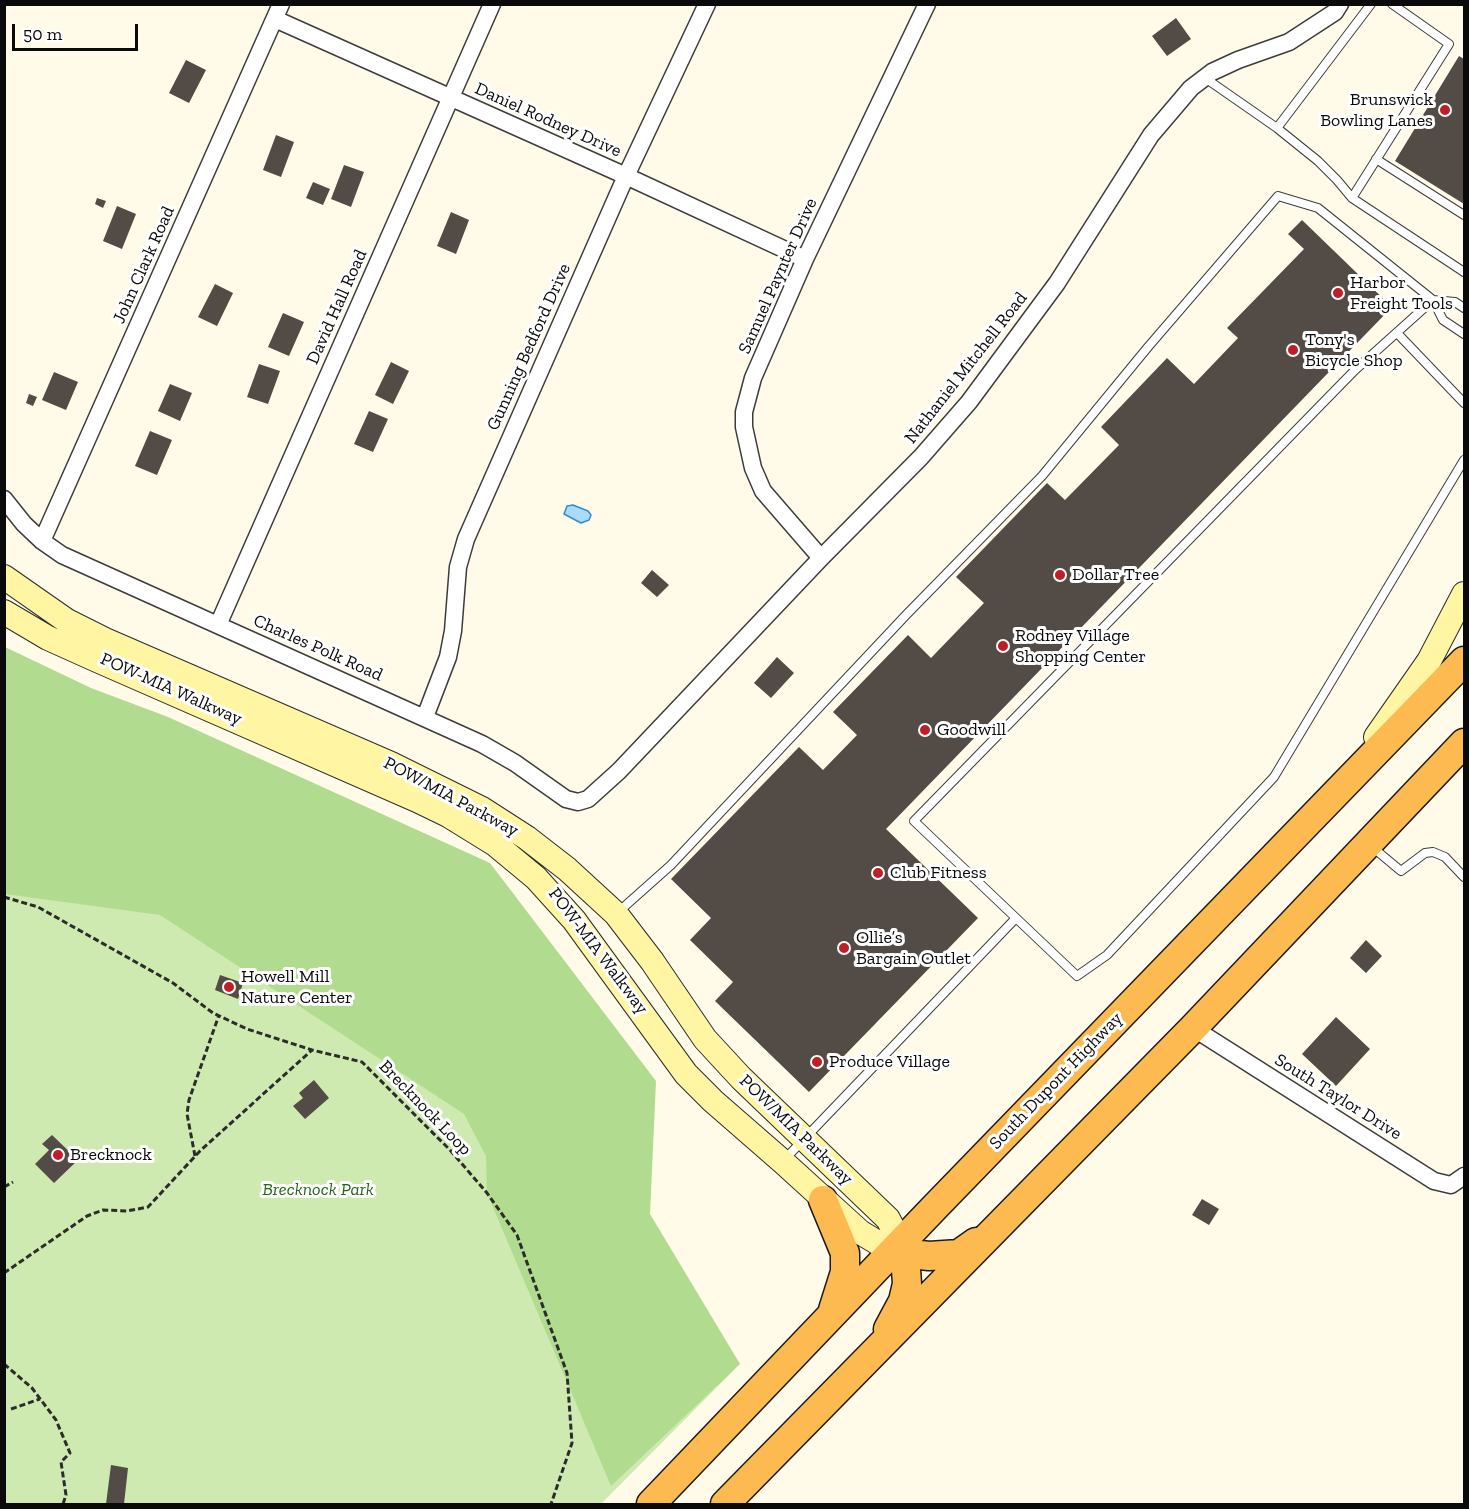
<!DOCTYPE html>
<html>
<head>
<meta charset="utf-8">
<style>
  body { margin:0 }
  #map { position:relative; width:1469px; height:1509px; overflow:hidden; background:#fffbe8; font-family:"Zilla Slab",serif }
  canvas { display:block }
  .frame { position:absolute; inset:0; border:6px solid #0a0a0a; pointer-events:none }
  .scale { position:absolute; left:12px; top:24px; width:126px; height:27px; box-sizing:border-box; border:3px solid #0a0a0a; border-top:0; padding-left:8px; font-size:18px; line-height:21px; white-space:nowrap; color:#0a0a0a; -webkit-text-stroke:4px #fff; paint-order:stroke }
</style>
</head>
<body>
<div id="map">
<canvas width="1469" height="1509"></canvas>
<div class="frame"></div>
<div class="scale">50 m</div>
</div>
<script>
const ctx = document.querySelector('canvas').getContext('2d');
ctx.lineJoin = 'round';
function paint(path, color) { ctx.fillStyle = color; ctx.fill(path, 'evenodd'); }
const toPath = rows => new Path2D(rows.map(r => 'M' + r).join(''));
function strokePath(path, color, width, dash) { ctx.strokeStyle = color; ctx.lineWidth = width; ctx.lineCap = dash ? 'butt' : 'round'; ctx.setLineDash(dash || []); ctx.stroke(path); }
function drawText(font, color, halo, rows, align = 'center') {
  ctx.font = font + ' "Zilla Slab",serif'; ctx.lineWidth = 6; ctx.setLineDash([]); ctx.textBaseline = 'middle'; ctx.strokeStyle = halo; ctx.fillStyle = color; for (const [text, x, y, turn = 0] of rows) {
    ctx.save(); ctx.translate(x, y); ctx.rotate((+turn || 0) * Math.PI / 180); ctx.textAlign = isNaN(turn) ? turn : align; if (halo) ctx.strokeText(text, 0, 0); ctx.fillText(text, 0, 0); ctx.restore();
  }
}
const green = toPath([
  [4,663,642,1212,733,1371,601,1504,5,1504]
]);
const forest = toPath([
  [5,647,91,688,168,717,490,863,656,1081,650,1214,740,1364,611,1486,487,1193,486,1156,464,1114,160,915,5,894]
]);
const water = toPath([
  [573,505,588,511,591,515,589,520,581,523,564,514,567,506,573,505]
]);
const building = toPath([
  [1176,18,1191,39,1167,56,1152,36],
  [1459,56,1464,59,1464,204,1395,161],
  [186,60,206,70,189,103,169,93],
  [276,135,294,142,281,177,263,170],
  [344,165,364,172,351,207,331,199],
  [313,182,330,189,323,205,306,198],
  [97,198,106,201,103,208,95,204],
  [117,206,136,214,122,249,103,241],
  [451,212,469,220,456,254,437,246],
  [1302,220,1392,307,886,829,978,918,809,1092,715,1001,733,982,690,940,711,918,671,879,799,747,823,770,857,735,833,712,908,635,931,658,984,603,956,577,1047,483,1065,500,1119,445,1101,427,1167,358,1194,384,1238,338,1227,328,1304,249,1288,234],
  [215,284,233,293,217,326,198,317],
  [283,313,304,322,289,356,268,347],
  [391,362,409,371,393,404,375,395],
  [259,364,280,371,268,404,247,397],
  [54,372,78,382,66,410,42,400],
  [170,384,192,393,180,421,158,411],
  [29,394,37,397,33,406,26,403],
  [369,411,388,419,373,452,354,444],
  [150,431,172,440,157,475,135,466],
  [652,570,669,585,657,597,641,583],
  [777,657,794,673,771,698,754,683],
  [1366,940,1382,956,1366,973,1350,958],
  [220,975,243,983,238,999,215,990],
  [1336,1017,1370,1049,1336,1086,1302,1054],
  [314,1080,329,1098,305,1119,293,1106,303,1098,299,1093],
  [52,1135,78,1160,54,1183,35,1164,49,1150,42,1144],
  [1202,1199,1219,1209,1209,1225,1192,1215],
  [111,1465,128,1468,124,1504,106,1504]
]);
const path = toPath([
  [4,897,38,907,173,983,213,1013,247,1029,312,1050,362,1062,450,1150,487,1193,517,1235,567,1373,572,1443,551,1504],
  [195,1156,187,1114,189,1100,219,1015],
  [4,1187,13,1182],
  [4,1273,87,1216,103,1210,127,1211,148,1207,200,1151,312,1050],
  [4,1364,32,1388,56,1420,70,1453,61,1462,66,1495,63,1504],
  [11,1409,40,1399]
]);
const service = toPath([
  [1205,78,1277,128,1318,161,1337,180,1352,198,1464,272],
  [1277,128,1371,4],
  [1376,159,1464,215],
  [1352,198,1449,44,1392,4],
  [1464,308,1455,302,1433,300,1355,370,914,821,1077,976,1107,955,1274,777,1464,460],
  [1397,333,1464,403],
  [1371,846,1401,871,1425,853,1433,852,1445,857,1464,877],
  [616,914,671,865,906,615,1042,476,1148,347,1278,196,1318,208,1433,300,1443,320,1464,334],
  [784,1160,1016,918]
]);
const minor = toPath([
  [275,19,626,176,805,259],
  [4,499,24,524,42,541,62,555,482,744,515,763,566,799,578,802,588,799,619,771,821,558,921,457,969,402,1057,283,1151,135,1191,88,1212,72,1238,60,1289,42,1335,12,1340,4],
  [42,541,281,4],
  [821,558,763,491,753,468,744,427,744,412,753,378,805,259,927,4],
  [218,625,492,4],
  [425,717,448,657,453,631,458,567,466,539,626,176,707,4],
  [1193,1028,1434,1181,1451,1185,1464,1176]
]);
const secondary = toPath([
  [4,577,67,621,105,640,391,764,482,809,527,838,567,869,616,914,652,961,705,1039,741,1078,888,1219,901,1244],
  [4,612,48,638,97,660,417,800,448,815,495,844,536,878,574,920,686,1074,713,1101,783,1162,860,1232,893,1252],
  [1376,737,1429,661,1464,594]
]);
const trunk = toPath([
  [823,1200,845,1253,845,1272,833,1310],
  [893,1252,929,1256,959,1254,976,1242],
  [888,1329,903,1301,907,1284,905,1255,901,1244],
  [651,1504,933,1209,1464,661],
  [725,1504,1193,1028,1464,743]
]);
const markers = [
  [1445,110,6,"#bf1e25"],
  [1338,293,6,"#bf1e25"],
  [1293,350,6,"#bf1e25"],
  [1060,575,6,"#bf1e25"],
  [1003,646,6,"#bf1e25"],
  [925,730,6,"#bf1e25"],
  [878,873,6,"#bf1e25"],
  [844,948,6,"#bf1e25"],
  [229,987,6,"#bf1e25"],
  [817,1062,6,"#bf1e25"],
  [58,1155,6,"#bf1e25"]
];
const poiNames = [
  ["Brunswick",1433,100,"right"],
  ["Bowling Lanes",1433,121,"right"],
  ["Harbor",1350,283],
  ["Freight Tools",1350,304],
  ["Tony's",1305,340],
  ["Bicycle Shop",1305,361],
  ["Dollar Tree",1072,575],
  ["Rodney Village",1015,636],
  ["Shopping Center",1015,657],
  ["Goodwill",937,730],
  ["Club Fitness",890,873],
  ["Ollie’s",856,938],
  ["Bargain Outlet",856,959],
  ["Howell Mill",241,977],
  ["Nature Center",241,998],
  ["Produce Village",829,1062],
  ["Brecknock",70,1155]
];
const streetNames = [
  ["Daniel Rodney Drive",548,120,24],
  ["John Clark Road",144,265,-66],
  ["Samuel Paynter Drive",778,276,-66],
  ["David Hall Road",337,307,-66],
  ["Gunning Bedford Drive",529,347,-66],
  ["Nathaniel Mitchell Road",966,368,-52],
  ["Charles Polk Road",318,648,24],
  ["POW-MIA Walkway",171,689,24],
  ["POW/MIA Parkway",451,797,28],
  ["POW-MIA Walkway",598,951,53],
  ["South Dupont Highway",1056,1081,-46],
  ["South Taylor Drive",1338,1097,32],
  ["Brecknock Loop",425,1108,46],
  ["POW/MIA Parkway",796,1130,44]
];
const parkNames = [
  ["Brecknock Park",318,1190]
];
paint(green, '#ceeab1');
paint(forest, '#b1db8f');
paint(water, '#aadbf8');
strokePath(water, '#2e90d2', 1.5);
paint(building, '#534b46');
strokePath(service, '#3d3d3d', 10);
strokePath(minor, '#3d3d3d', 19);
strokePath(secondary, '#2c2c2c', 26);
strokePath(trunk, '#1b1b1b', 31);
strokePath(path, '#2c2c2c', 3, [6, 3]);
strokePath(service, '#fff', 8);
strokePath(minor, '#fff', 16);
strokePath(secondary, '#fff5a3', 24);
strokePath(trunk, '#fdba51', 28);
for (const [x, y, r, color] of markers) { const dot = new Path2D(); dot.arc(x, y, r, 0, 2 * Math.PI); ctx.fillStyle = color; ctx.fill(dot); strokePath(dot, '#fff', 2); }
drawText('18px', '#0a0a0a', '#fff', poiNames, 'left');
drawText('18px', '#0a0a0a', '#fff', streetNames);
drawText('italic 18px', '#286319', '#fff', parkNames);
</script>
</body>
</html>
